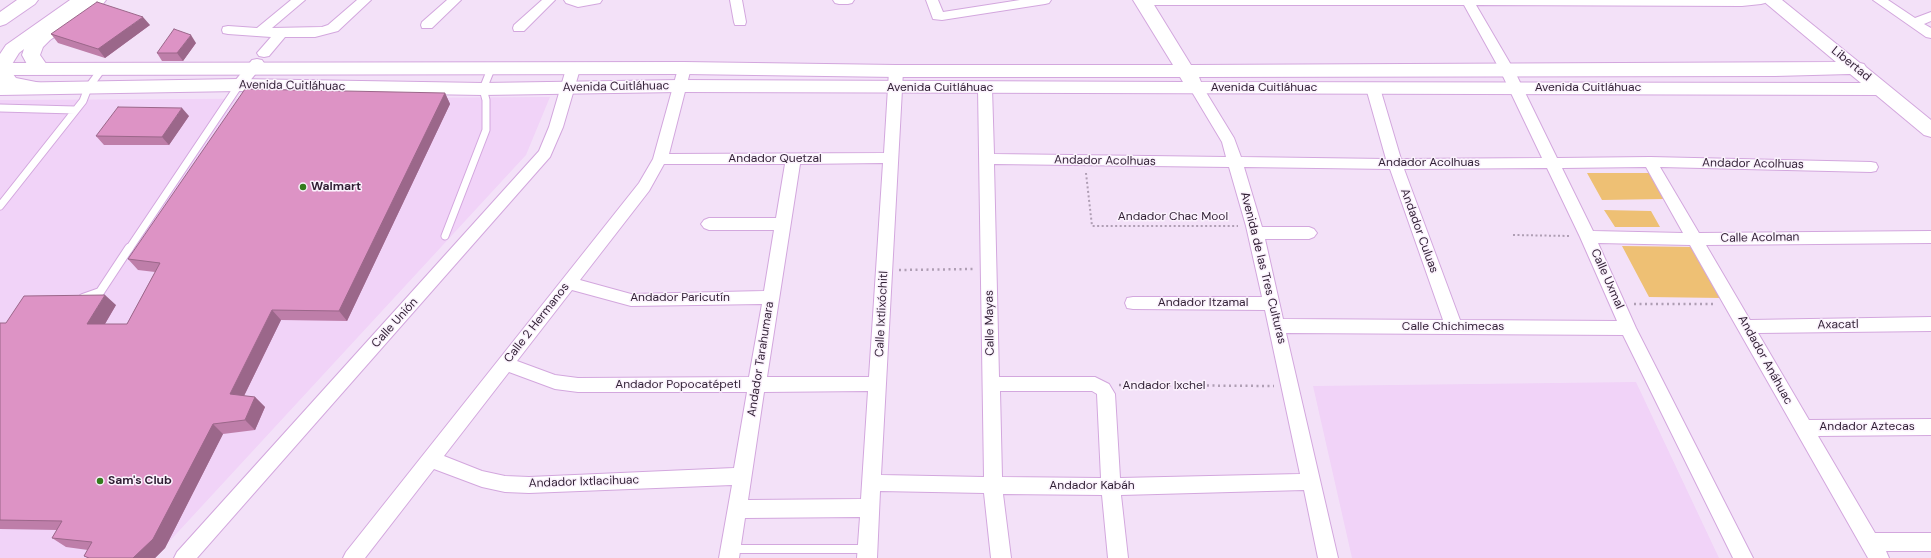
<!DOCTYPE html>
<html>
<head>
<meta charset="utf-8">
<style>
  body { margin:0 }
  canvas { display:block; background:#f3e1f8 }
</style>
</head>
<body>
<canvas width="1931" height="558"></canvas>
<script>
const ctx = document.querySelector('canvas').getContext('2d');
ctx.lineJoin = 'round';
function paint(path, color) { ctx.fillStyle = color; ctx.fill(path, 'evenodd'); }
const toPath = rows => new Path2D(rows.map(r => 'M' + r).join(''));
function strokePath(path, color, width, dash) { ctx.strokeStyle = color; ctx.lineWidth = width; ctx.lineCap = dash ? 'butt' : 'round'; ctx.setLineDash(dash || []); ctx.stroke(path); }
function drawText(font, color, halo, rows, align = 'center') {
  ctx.font = font + ' "DM Sans",sans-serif'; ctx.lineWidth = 3; ctx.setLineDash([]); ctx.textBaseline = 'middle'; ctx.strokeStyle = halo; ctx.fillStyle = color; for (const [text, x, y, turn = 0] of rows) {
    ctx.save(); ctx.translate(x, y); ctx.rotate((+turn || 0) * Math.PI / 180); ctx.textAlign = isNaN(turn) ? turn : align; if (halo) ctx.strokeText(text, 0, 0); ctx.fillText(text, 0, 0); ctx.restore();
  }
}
const built = toPath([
  [550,97,526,155,154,558,0,558,0,100],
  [1636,382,1719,558,1352,558,1313,386]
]);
const green = toPath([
  [1587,173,1650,173,1665,199,1602,200],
  [1604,210,1651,211,1660,227,1615,227],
  [1622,246,1694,247,1722,298,1649,297]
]);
const pathFar1 = toPath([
  [1086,173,1092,226,1238,226],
  [1513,235,1570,236]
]);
const path = toPath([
  [899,270,974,269],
  [1634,304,1715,304],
  [1119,385,1274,386]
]);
const laneFar1 = toPath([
  [0,108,75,110],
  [0,206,83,101,88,88,102,69],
  [445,236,486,130,486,100,483,89,491,69],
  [129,249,239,85]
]);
const lane = toPath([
  [83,298,100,292,129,248],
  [731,549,867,549]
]);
const street = toPath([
  [291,0,305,0,272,28,322,27,328,25,357,0,371,0,338,31,315,37,285,37,269,56,264,57,259,56,257,53,271,37,228,34,223,33,222,30,223,27,228,26,257,28,291,0],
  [447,0,461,0,432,28,422,28,421,25,422,22,447,0],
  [542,0,555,0,524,31,514,31,513,28,514,25,542,0],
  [564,0,602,0,600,3,578,7,566,3,564,0],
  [730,0,742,0,746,22,745,25,735,25,734,22,730,0],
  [833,0,854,0,852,3,848,4,839,4,835,3,833,0],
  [926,0,938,0,943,12,1020,0,1051,0,1049,3,1045,4,942,20,933,19,926,0],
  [1137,0,1767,0,1765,3,1761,4,1742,6,1476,5,1514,70,1557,158,1650,157,1871,162,1876,163,1878,167,1876,171,1871,172,1660,167,1699,233,1931,231,1931,243,1706,245,1750,320,1931,317,1931,331,1758,333,1809,420,1931,419,1931,435,1818,436,1875,533,1931,533,1931,551,1886,551,1889,558,1868,558,1690,245,1598,243,1636,328,1753,558,1733,558,1623,335,1286,333,1338,558,1318,558,1304,490,1121,495,1128,558,1108,558,1102,495,1003,494,1011,558,991,558,984,493,880,491,877,558,857,558,860,517,745,518,739,558,719,558,732,485,529,493,505,492,482,487,434,469,365,558,343,558,346,552,639,183,653,159,679,65,684,64,689,65,691,68,669,154,884,153,889,71,891,68,896,67,901,68,903,71,881,475,984,477,978,88,980,85,985,83,990,85,992,88,994,154,1226,157,1222,142,1189,87,1191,84,1196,82,1201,84,1234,138,1241,157,1386,159,1366,88,1368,85,1373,83,1378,85,1380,88,1401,159,1542,158,1500,70,1464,5,1143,5,1139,4,1137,0],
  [883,163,869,377,767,377,800,164,883,163],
  [664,164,785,164,776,218,709,218,704,220,701,224,704,228,709,230,774,230,764,291,631,294,580,280,649,191,664,164],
  [994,164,1229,167,1246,226,1262,297,1133,297,1127,298,1125,303,1127,308,1133,309,1265,310,1300,474,1120,478,1115,394,1109,384,1095,377,999,377,994,164],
  [1244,167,1390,169,1443,320,1283,319,1265,239,1309,239,1314,237,1317,233,1314,229,1309,227,1262,227,1244,167],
  [1646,167,1683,233,1593,231,1562,168,1646,167],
  [1547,168,1580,237,1617,321,1460,320,1404,169,1547,168],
  [572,290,631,306,762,304,749,377,578,378,555,375,517,361,572,290],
  [509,372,555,389,578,392,747,392,734,468,529,477,505,476,482,471,444,456,509,372],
  [868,391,861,499,748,500,764,392,868,391],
  [1000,391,1092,391,1097,394,1101,478,1002,477,1000,391],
  [1873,0,1888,0,1915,18,1931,12,1931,21,1924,24,1931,28,1931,38,1926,37,1873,0],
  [257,59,262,60,264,63,262,66,244,88,234,88,232,85,234,82,252,60,257,59],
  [573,65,578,66,580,69,563,127,550,157,197,558,174,558,177,552,539,151,549,127,566,69,568,66,573,65]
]);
const secondary = toPath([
  [1133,0,1151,0,1191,65,1836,62,1762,0,1782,0,1860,63,1864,64,1866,67,1931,120,1931,137,1924,135,1876,95,679,92,483,95,239,91,0,95,0,83,239,79,483,83,679,80,1183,82,1180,77,896,77,684,74,0,75,0,63,684,62,896,65,1173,65,1133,0],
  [1850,74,1861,83,1201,82,1199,77,1775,76,1850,74]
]);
const primary = toPath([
  [17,0,38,0,35,4,6,24,0,26,0,12,17,0],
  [70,0,106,0,103,4,50,40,43,47,40,55,49,68,47,72,40,74,33,72,28,66,22,55,24,49,19,53,9,69,16,78,46,84,48,88,46,92,39,94,3,87,0,84,0,54,6,45,70,0]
]);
const wall = toPath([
  [150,25,105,58,58,43,51,34],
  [196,43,183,61,162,61,157,53],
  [445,93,450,104,347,321,281,320,244,396,255,397,265,407,255,430,223,434,165,548,155,558,88,558,84,556,88,550,66,547,52,538,57,530,0,529,0,323,6,323,116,305,105,324,127,324,155,272,138,270,128,259],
  [189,116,169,145,104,145,96,136]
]);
const shadedWall = toPath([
  [143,17,150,25,105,58,98,49],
  [191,35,196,43,183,61,177,53],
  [445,93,450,104,347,321,339,311],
  [182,108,189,116,169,145,162,137],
  [105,295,116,305,99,334,87,324],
  [272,310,281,320,240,404,230,394],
  [255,397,265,407,255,430,245,420],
  [213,424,223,434,165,548,155,558,133,558]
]);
const building = toPath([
  [97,2,143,17,98,49,51,34,97,2],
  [174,29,191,35,177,53,157,53,174,29],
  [245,89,445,93,339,311,272,310,230,394,255,397,245,420,213,424,153,539,133,558,89,558,84,556,92,542,52,538,62,521,0,520,0,323,6,323,24,296,105,295,87,324,127,324,160,263,128,259,245,89],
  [118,107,182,108,162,137,96,136,118,107]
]);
const markers = [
  [303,187,4,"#347b1e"],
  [100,481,4,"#347b1e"]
];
const streetNames = [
  ["Libertad",1851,64,39],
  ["Avenida Cuitláhuac",292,86,1],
  ["Avenida Cuitláhuac",616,87,-1],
  ["Avenida Cuitláhuac",940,88],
  ["Avenida Cuitláhuac",1264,88],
  ["Avenida Cuitláhuac",1588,88],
  ["Andador Quetzal",775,159],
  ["Andador Acolhuas",1105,161,1],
  ["Andador Acolhuas",1429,163],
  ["Andador Acolhuas",1753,164,1],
  ["Andador Chac Mool",1173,217],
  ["Andador Culuas",1419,231,70],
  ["Calle Acolman",1760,238,-1],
  ["Avenida de las Tres Culturas",1263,268,76],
  ["Calle Uxmal",1607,279,66],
  ["Andador Paricutín",680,298],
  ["Andador Itzamal",1203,303],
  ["Calle Ixtlixóchitl",882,314,-87],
  ["Calle Unión",395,323,-48],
  ["Calle 2 Hermanos",537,323,-52],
  ["Calle Mayas",990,323,-91],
  ["Axacatl",1838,325,-1],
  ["Calle Chichimecas",1453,327],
  ["Andador Tarahumara",761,359,-81],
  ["Andador Anáhuac",1765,360,61],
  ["Andador Popocatépetl",678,385],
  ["Andador Ixchel",1164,386],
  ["Andador Aztecas",1867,427],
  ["Andador Ixtlacihuac",584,482,-2],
  ["Andador Kabáh",1092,486]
];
const poiNames = [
  ["Walmart",311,187],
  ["Sam's Club",108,481]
];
paint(built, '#f1d3f8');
paint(green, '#eec074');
strokePath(laneFar1, '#d3a7de', 9);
strokePath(lane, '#d3a7de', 10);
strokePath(street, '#d3a7de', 2);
strokePath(secondary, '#d3a7de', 2);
strokePath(primary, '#d3a7de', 2);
strokePath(pathFar1, '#af9eb4', 2, [2, 2.5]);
strokePath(path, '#af9eb4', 2.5, [2, 3.5]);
strokePath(laneFar1, '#fff', 7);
strokePath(lane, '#fff', 8);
paint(street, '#fff');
paint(secondary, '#fff');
paint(primary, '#fff');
paint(wall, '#be7ea9');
paint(shadedWall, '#9b678a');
paint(building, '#dd93c5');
strokePath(building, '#9b678a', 1);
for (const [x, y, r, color] of markers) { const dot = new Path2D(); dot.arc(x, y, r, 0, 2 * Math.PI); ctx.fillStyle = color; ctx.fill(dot); strokePath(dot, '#fbf2fd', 1.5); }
drawText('12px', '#301f34', '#fbf2fd', streetNames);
drawText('bold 12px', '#301f34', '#fbf2fd', poiNames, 'left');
</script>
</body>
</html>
